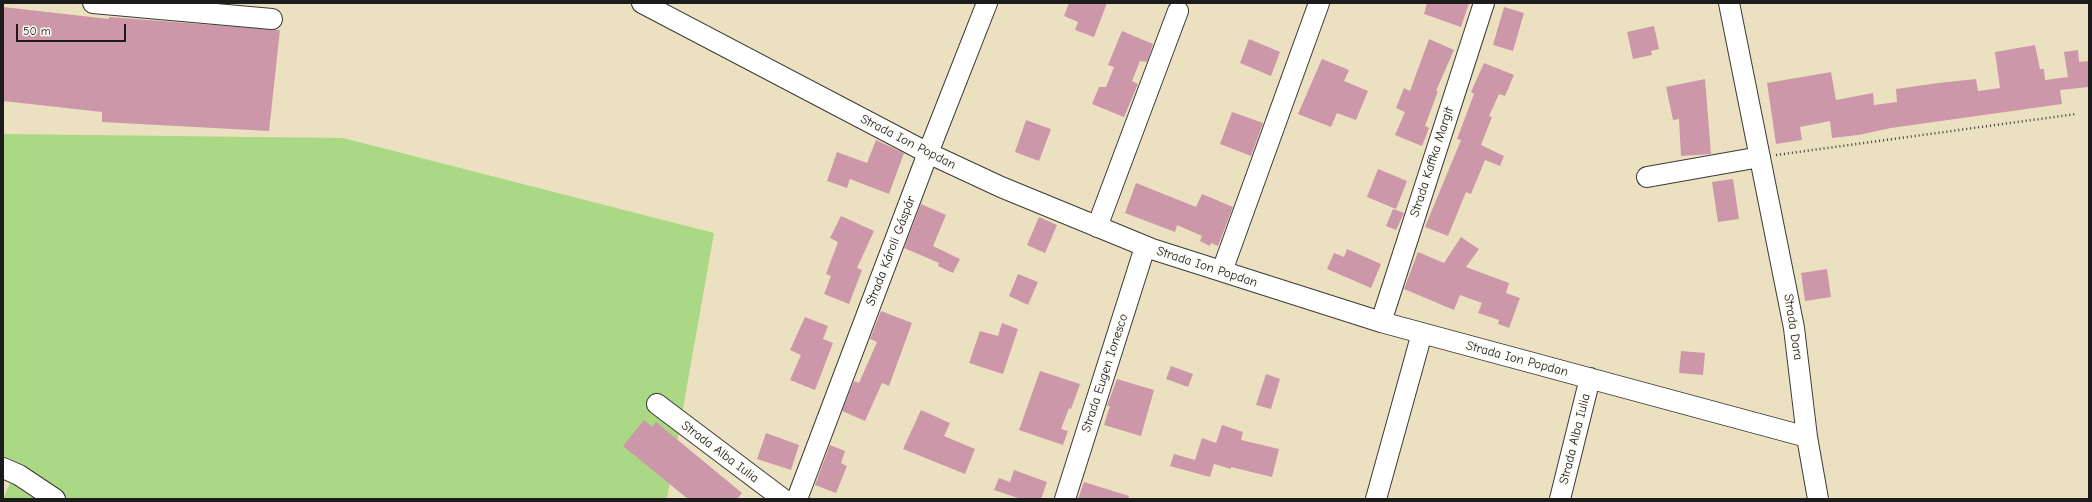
<!DOCTYPE html>
<html>
<head>
<meta charset="utf-8">
<style>
  body { margin:0 }
  #map { position:relative; width:2092px; height:502px; overflow:hidden; background:#ebe1c0; font-family:"Comic Neue",sans-serif }
  canvas { display:block }
  .frame { position:absolute; inset:0; border:4px solid #1c1c1c; pointer-events:none }
  .scale { position:absolute; left:16px; top:24px; width:110px; height:18px; box-sizing:border-box; border:2px solid #1c1c1c; border-top:0; padding-left:5px; font-size:12px; line-height:14px; white-space:nowrap; color:#1c1c1c; -webkit-text-stroke:3px #fdfcf7; paint-order:stroke }
</style>
</head>
<body>
<div id="map">
<canvas width="2092" height="502"></canvas>
<div class="frame"></div>
<div class="scale">50 m</div>
</div>
<script>
const ctx = document.querySelector('canvas').getContext('2d');
ctx.lineJoin = 'round';
function paint(path, color) { ctx.fillStyle = color; ctx.fill(path, 'evenodd'); }
const toPath = rows => new Path2D(rows.map(r => 'M' + r).join(''));
function strokePath(path, color, width, dash) { ctx.strokeStyle = color; ctx.lineWidth = width; ctx.lineCap = dash ? 'butt' : 'round'; ctx.setLineDash(dash || []); ctx.stroke(path); }
function drawText(font, color, halo, rows, align = 'center') {
  ctx.font = font + ' "Comic Neue",sans-serif'; ctx.lineWidth = 4; ctx.setLineDash([]); ctx.textBaseline = 'middle'; ctx.strokeStyle = halo; ctx.fillStyle = color; for (const [text, x, y, turn = 0] of rows) {
    ctx.save(); ctx.translate(x, y); ctx.rotate((+turn || 0) * Math.PI / 180); ctx.textAlign = isNaN(turn) ? turn : align; if (halo) ctx.strokeText(text, 0, 0); ctx.fillText(text, 0, 0); ctx.restore();
  }
}
const green = toPath([
  [3,134,343,138,714,233,667,499,3,499,19,463,3,456]
]);
const building = toPath([
  [1069,3,1107,3,1094,37,1075,30,1078,22,1064,16],
  [1427,3,1469,3,1461,27,1424,14],
  [3,7,109,19,109,17,280,30,269,131,102,122,102,112,3,101],
  [1504,7,1524,13,1513,51,1493,45],
  [1654,26,1659,49,1651,51,1652,55,1633,59,1627,32],
  [1122,31,1153,44,1147,62,1140,61,1132,81,1138,84,1124,117,1092,104,1099,87,1106,87,1114,67,1108,65],
  [1249,39,1280,52,1271,76,1240,63],
  [1429,39,1454,50,1436,91,1438,91,1425,126,1429,128,1422,146,1395,135,1405,112,1396,108,1404,88,1410,91],
  [2035,45,2040,69,2044,69,2045,80,2068,77,2064,52,2078,50,2079,62,2089,61,2089,87,2060,90,2062,104,1891,128,1858,135,1832,138,1830,121,1800,127,1802,140,1776,144,1767,83,1831,72,1836,100,1873,93,1874,105,1897,102,1896,89,1938,83,1976,79,1978,91,2000,88,1995,52],
  [1322,59,1349,70,1344,81,1368,91,1356,120,1337,113,1331,127,1298,114],
  [1484,63,1514,75,1505,96,1499,94,1489,116,1492,117,1481,145,1504,156,1500,166,1485,160,1471,194,1466,192,1448,236,1425,227,1461,140,1457,139,1474,94,1471,92],
  [1705,79,1711,154,1681,156,1679,119,1673,120,1666,87],
  [1232,112,1263,123,1251,156,1220,144],
  [1026,120,1051,129,1039,161,1015,152],
  [876,140,904,153,889,194,850,179,847,188,827,181,837,152,867,163],
  [1378,169,1407,181,1396,209,1367,197],
  [1733,179,1739,219,1718,222,1712,182],
  [1136,183,1196,207,1202,194,1233,207,1218,246,1211,243,1210,246,1200,241,1202,236,1177,225,1175,232,1125,213],
  [921,204,946,215,933,246,960,259,953,273,938,266,939,263,904,248],
  [1393,209,1404,213,1396,230,1386,226],
  [841,216,874,231,857,268,862,270,849,304,824,294,831,276,826,274,838,242,830,238],
  [1039,217,1057,225,1045,253,1027,245],
  [1461,237,1479,249,1466,267,1509,283,1506,293,1520,298,1509,328,1498,324,1499,320,1478,313,1482,303,1460,295,1454,310,1404,289,1418,252,1444,263],
  [1347,249,1381,264,1371,288,1327,269,1334,253,1344,257],
  [1827,269,1831,297,1805,301,1801,273],
  [1018,274,1038,282,1028,305,1009,296],
  [881,311,912,323,889,386,882,383,865,421,842,411,854,381,859,383,877,342,870,339],
  [805,317,828,326,823,339,833,343,815,390,790,380,801,355,790,350],
  [1002,323,1018,329,1003,374,969,363,980,331,998,336],
  [1681,351,1705,353,1703,375,1679,373],
  [1171,366,1193,374,1188,387,1166,379],
  [1040,371,1080,384,1071,409,1069,408,1061,429,1068,431,1063,445,1019,430],
  [1266,374,1280,379,1271,409,1256,405],
  [1117,379,1154,390,1141,436,1104,425,1110,406,1107,406],
  [921,410,950,423,944,436,975,449,965,474,903,449],
  [644,420,652,427,656,422,742,493,737,499,688,499,623,446],
  [1222,425,1243,432,1241,440,1279,449,1272,477,1231,467,1231,469,1214,464,1210,477,1170,466,1174,454,1195,460,1202,438,1216,443],
  [766,433,799,445,791,470,757,459],
  [830,445,845,451,841,463,847,466,836,493,815,485],
  [1014,470,1047,482,1041,499,1021,499,994,490,999,478,1010,482],
  [1084,482,1129,496,1128,499,1078,499]
]);
const path = toPath([
  [1776,155,2076,114]
]);
const minor = toPath([
  [93,3,272,19],
  [642,3,928,153,1001,187,1152,249,1381,322,1807,437],
  [1729,3,1794,328,1807,437,1818,499],
  [1647,177,1760,157],
  [1097,227,1178,11],
  [1222,271,1319,3],
  [1381,322,1484,3],
  [657,404,783,499],
  [3,468,19,475,55,499],
  [797,499,928,153,987,3],
  [1065,499,1145,247],
  [1376,499,1422,333],
  [1560,499,1590,378]
]);
const streetNames = [
  ["Strada Ion Popdan",908,142,27],
  ["Strada Kaffka Margit",1432,162,-72],
  ["Strada Károli Gáspár",891,251,-69],
  ["Strada Ion Popdan",1207,267,18],
  ["Strada Dara",1793,327,81],
  ["Strada Ion Popdan",1517,359,15],
  ["Strada Eugen Ionesco",1105,373,-72],
  ["Strada Alba Iulia",1575,439,-76],
  ["Strada Alba Iulia",720,452,37]
];
paint(green, '#aad885');
paint(building, '#cd97aa');
strokePath(minor, '#3b3a35', 22);
strokePath(path, '#3b3a35', 2.5, [1, 3]);
strokePath(minor, '#fff', 20);
drawText('13px', '#1c1c1c', '#fdfcf7', streetNames);
</script>
</body>
</html>
